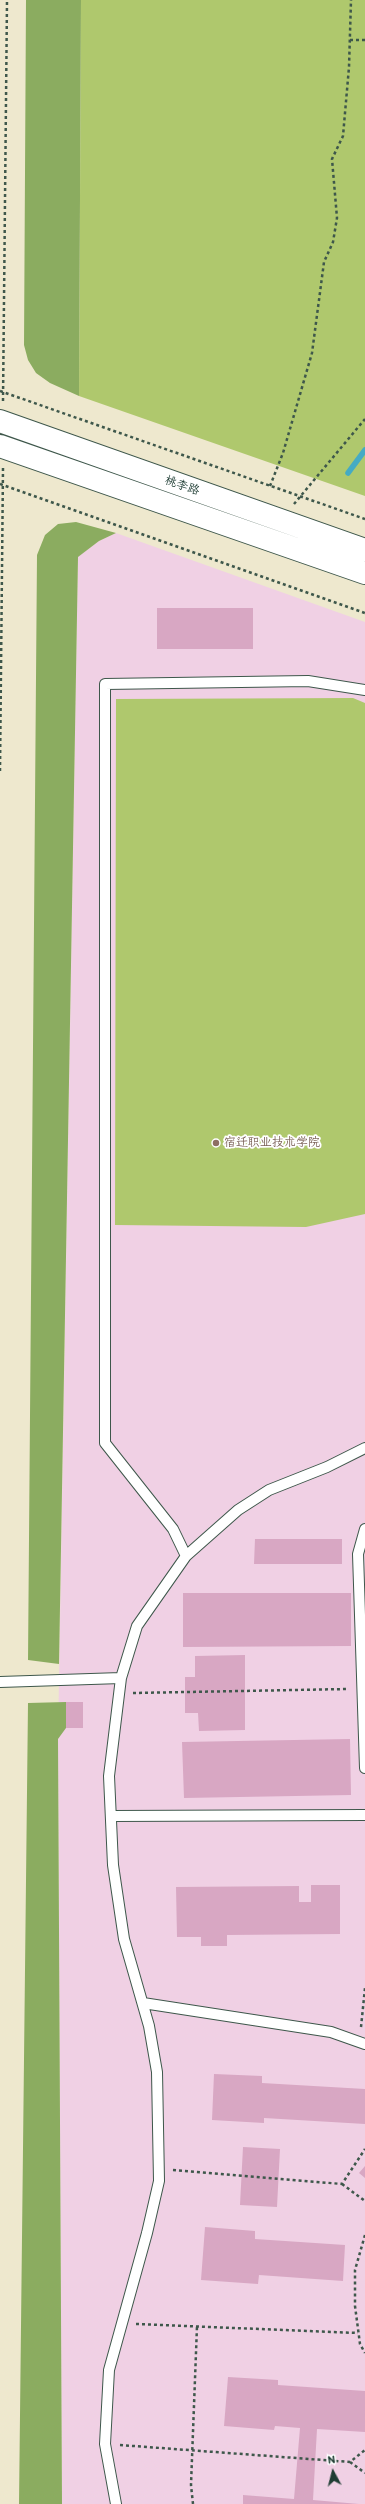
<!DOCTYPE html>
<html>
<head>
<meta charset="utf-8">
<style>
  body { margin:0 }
  #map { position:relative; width:365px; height:2504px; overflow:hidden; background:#eee8ce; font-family:Itim,sans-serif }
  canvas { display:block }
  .north { position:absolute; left:313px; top:2452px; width:40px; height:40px; -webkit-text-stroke:3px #fff; paint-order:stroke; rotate:353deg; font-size:11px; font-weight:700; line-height:16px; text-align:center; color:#1f3d34 }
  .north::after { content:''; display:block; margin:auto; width:14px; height:18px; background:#1f3d34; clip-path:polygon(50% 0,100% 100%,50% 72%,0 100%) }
</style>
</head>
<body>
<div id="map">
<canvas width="365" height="2504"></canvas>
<div class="north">N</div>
</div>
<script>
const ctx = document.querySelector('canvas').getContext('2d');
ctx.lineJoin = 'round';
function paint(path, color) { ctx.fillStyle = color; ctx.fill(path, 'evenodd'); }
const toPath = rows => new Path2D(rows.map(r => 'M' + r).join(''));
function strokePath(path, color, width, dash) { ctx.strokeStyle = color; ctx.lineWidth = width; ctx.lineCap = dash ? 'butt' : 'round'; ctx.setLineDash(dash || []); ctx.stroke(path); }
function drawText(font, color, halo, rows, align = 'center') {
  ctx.font = font + ' Itim,"LXGW WenKai TC",sans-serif'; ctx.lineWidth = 3.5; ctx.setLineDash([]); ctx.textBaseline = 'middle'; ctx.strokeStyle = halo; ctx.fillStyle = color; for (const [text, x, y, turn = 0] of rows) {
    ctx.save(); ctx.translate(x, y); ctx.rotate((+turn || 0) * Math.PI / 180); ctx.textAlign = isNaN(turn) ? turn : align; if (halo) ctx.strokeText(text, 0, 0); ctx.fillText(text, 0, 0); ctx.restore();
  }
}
const built = toPath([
  [116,533,365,622,365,2504,62,2504,58,1739,78,556,99,541]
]);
const green = toPath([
  [81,0,365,0,365,496,79,396],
  [353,698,365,703,365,1214,306,1227,115,1225,116,699]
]);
const forest = toPath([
  [26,0,81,0,79,396,50,383,36,373,28,360,24,345],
  [76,522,116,533,99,541,78,557,59,1664,28,1660,37,555,45,535,58,524],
  [66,1702,66,1728,58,1739,62,2504,19,2504,28,1703]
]);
const stream = toPath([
  [348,473,365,450]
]);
const building = toPath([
  [157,608,253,608,253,649,157,649],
  [255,1539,342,1539,342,1564,254,1564],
  [183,1593,351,1593,351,1646,183,1647],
  [245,1655,245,1730,199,1731,198,1713,185,1713,185,1677,195,1677,195,1656],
  [66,1702,83,1702,83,1728,66,1728],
  [350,1739,351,1795,184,1798,182,1742],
  [311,1885,340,1885,340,1934,227,1935,227,1946,201,1946,201,1937,177,1937,176,1887,299,1886,299,1902,311,1902],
  [214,2074,262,2076,262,2083,365,2089,365,2124,264,2118,264,2123,212,2120],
  [243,2147,280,2149,277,2207,240,2205],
  [365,2166,365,2178,359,2173],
  [205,2227,255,2231,255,2239,345,2245,343,2281,259,2275,258,2284,201,2280],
  [228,2377,278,2380,278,2385,365,2391,365,2432,317,2429,313,2500,359,2504,243,2504,243,2495,294,2499,300,2428,275,2426,274,2430,224,2426]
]);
const path = toPath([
  [350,40,365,40],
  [0,391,365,519],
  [3,401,7,0],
  [0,484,365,613],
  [270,486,283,453,312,353,324,262,333,242,337,218,332,159,343,136,349,67,351,0],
  [294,504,365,419],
  [0,771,3,468],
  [133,1693,348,1689],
  [361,2027,365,1988],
  [173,2170,342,2184,365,2149],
  [342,2184,365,2201],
  [365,2235,355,2270,355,2306,360,2344,365,2353],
  [136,2324,358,2333],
  [120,2445,350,2462,365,2450],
  [350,2462,365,2473],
  [193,2504,191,2485,197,2326]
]);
const service = toPath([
  [365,1529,358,1554,365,1768],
  [186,1556,173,1529,105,1443,105,684,308,681,365,690],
  [0,1682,121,1678],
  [111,1816,365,1815],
  [143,2003,331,2032,365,2044],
  [116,2504,105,2444,109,2370,147,2233,159,2181,157,2072,149,2026,124,1939,113,1865,109,1776,121,1678,137,1626,186,1556,238,1510,269,1490,327,1467,365,1448]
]);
const secondary = toPath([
  [0,421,365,550],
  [0,446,365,573]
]);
const markers = [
  [216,1143,4,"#8d6e63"]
];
const streetNames = [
  ["桃李路",182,486,19]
];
const educationNames = [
  ["宿迁职业技术学院",224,1143]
];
paint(built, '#f0d0e4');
paint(green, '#afc86d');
paint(forest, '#8bac60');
strokePath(stream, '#45abc4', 5.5);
paint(building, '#d8a7c3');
strokePath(service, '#3e574b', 12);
strokePath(secondary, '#3e574b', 24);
strokePath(path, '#3e574b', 2.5, [3, 3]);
strokePath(service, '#fff', 10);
strokePath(secondary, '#fff', 22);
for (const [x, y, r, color] of markers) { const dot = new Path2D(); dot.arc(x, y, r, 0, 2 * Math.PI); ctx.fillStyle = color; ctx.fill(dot); strokePath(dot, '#fff', 1.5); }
drawText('12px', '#1f3d34', '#fff', streetNames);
drawText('12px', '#785e54', '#fff', educationNames, 'left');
</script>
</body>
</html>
